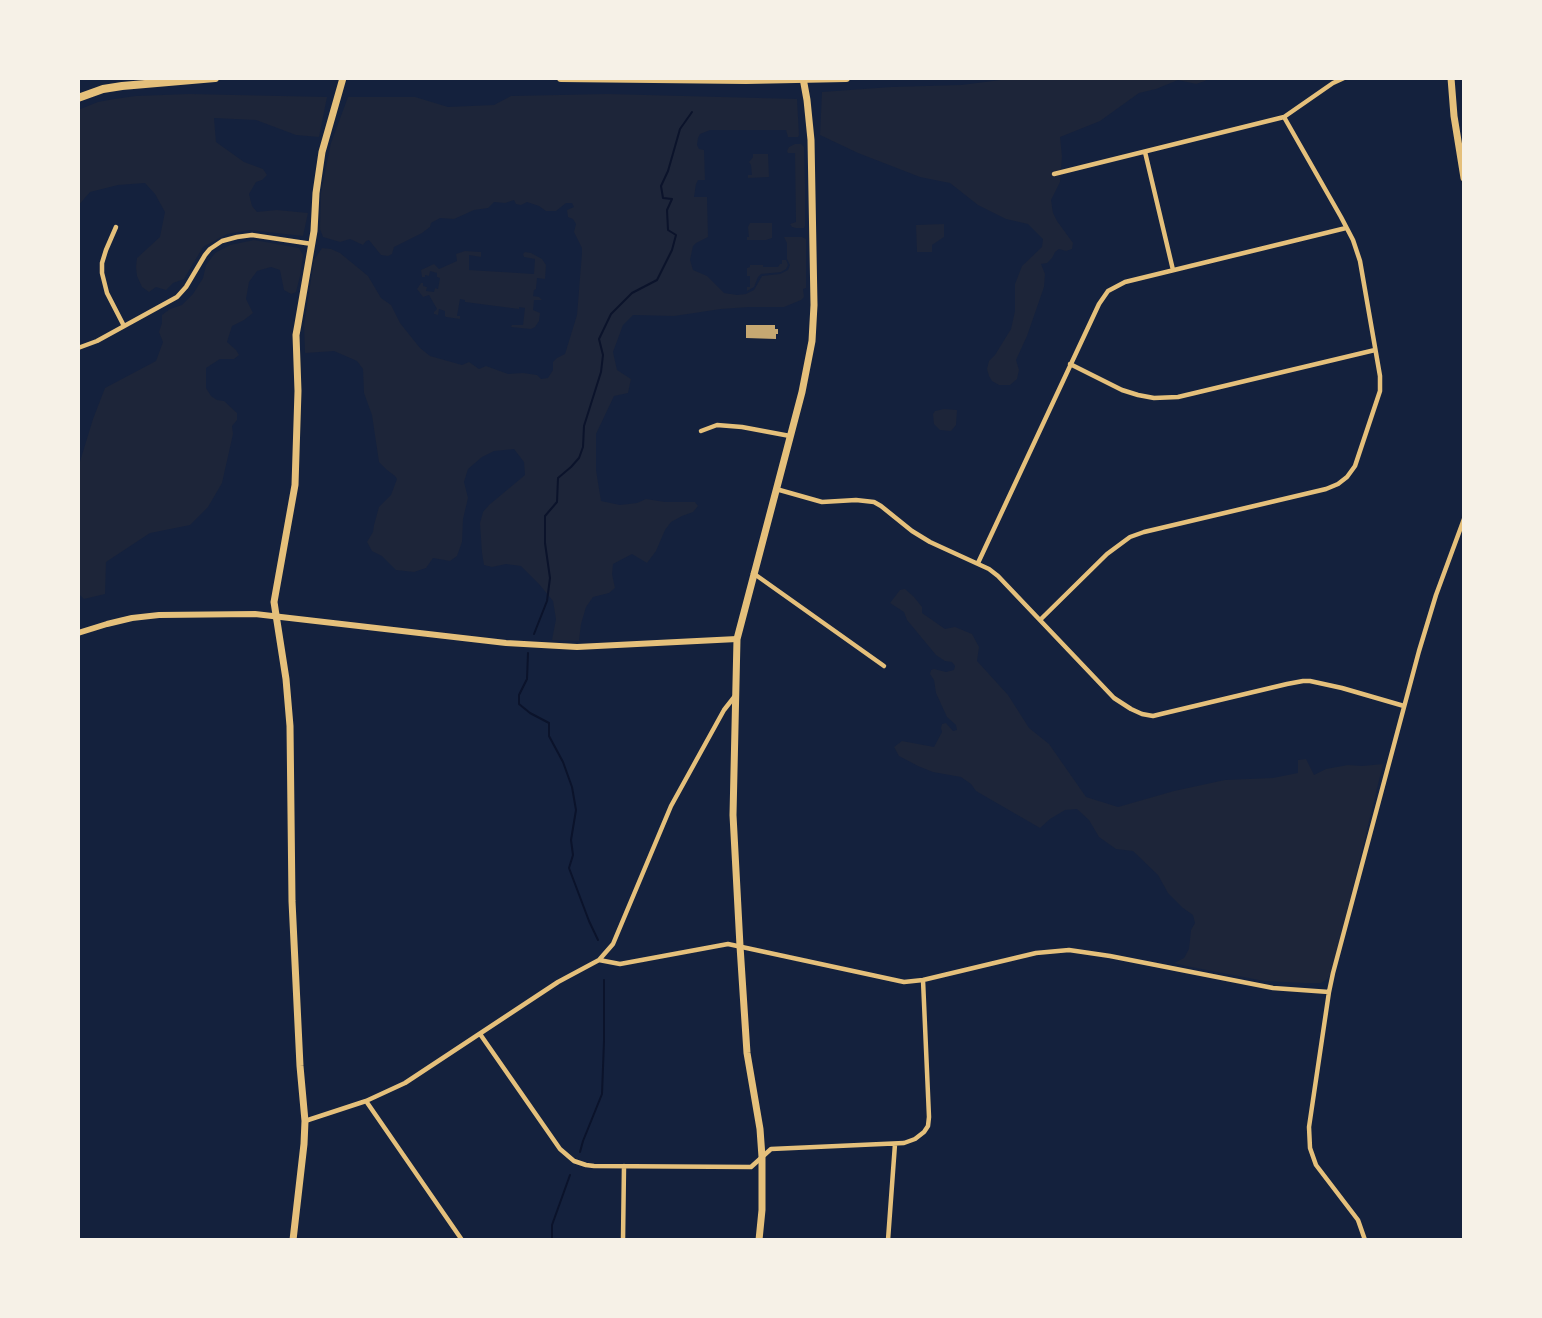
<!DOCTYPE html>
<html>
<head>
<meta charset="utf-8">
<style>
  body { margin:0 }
  #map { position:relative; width:1542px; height:1318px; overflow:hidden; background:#14213d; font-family:"DM Sans",sans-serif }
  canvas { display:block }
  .frame { position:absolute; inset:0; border:80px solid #f6f1e7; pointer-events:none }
</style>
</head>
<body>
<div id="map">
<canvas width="1542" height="1318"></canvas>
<div class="frame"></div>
</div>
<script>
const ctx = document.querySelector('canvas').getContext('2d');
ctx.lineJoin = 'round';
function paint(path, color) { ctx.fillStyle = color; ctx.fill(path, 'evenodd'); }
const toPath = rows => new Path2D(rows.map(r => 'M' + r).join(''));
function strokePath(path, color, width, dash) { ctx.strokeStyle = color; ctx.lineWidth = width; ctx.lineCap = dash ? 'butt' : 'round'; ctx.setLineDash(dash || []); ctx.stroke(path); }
const green = toPath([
  [1017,78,1208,78,1205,81,1196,84,1178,80,1156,89,1139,93,1100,121,1060,137,1062,157,1060,182,1051,200,1053,213,1057,221,1073,243,1072,249,1066,251,1059,249,1055,252,1052,258,1047,263,1041,264,1045,274,1044,287,1027,336,1016,360,1019,370,1017,379,1010,385,999,385,992,381,989,376,987,369,989,361,995,355,1011,329,1015,311,1015,284,1022,266,1042,247,1043,239,1028,224,1006,219,978,205,950,183,920,177,858,153,820,135,822,92,891,87,961,85],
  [189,94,327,97,319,137,296,135,256,120,214,118,216,142,244,162,263,169,267,175,262,180,256,182,249,194,252,206,257,212,277,210,308,213,303,236,249,230,227,234,203,247,184,279,173,283,166,290,156,287,149,292,142,287,137,276,136,267,137,258,160,237,165,212,155,194,145,183,118,185,90,192,78,206,78,110,98,102,114,99,136,96],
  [608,94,797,99,799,135,798,137,788,137,786,130,710,130,700,134,698,138,697,145,699,149,704,150,705,180,698,180,696,184,694,197,707,197,708,237,696,243,693,246,690,260,693,270,707,276,724,293,737,295,746,294,754,290,762,276,780,274,788,270,790,265,787,259,787,243,784,237,802,237,806,239,806,288,803,289,804,297,801,300,784,307,749,307,721,309,674,316,633,315,623,325,613,352,617,370,631,379,628,393,614,396,596,434,596,470,601,501,620,505,637,503,646,499,665,502,695,502,698,506,693,512,682,516,671,522,665,530,656,551,647,563,632,554,613,564,612,574,615,588,609,593,593,597,586,607,581,624,579,641,552,640,556,619,553,601,539,584,521,566,506,564,492,567,484,565,482,553,480,523,483,512,489,505,525,475,524,462,514,449,494,451,482,457,468,469,464,482,468,498,463,519,462,542,457,556,450,561,433,558,426,568,414,572,396,570,382,556,372,551,367,542,373,532,374,525,379,507,391,495,397,479,395,476,387,470,379,462,372,415,364,393,363,369,357,361,334,351,305,353,304,325,314,260,322,248,331,249,340,253,368,276,381,298,391,305,400,323,420,348,430,356,462,365,469,362,479,369,486,366,508,374,523,373,537,375,541,379,548,378,553,370,553,362,557,358,565,354,577,315,582,253,582,248,574,232,576,224,573,219,568,217,567,210,574,207,572,203,566,203,556,211,546,211,539,206,527,202,521,205,516,204,514,200,505,203,494,202,488,208,474,210,454,219,440,218,431,223,430,227,422,233,394,247,392,254,388,256,381,255,369,240,366,241,363,245,350,239,340,242,323,237,320,229,321,193,331,143,348,97,415,97,448,107,494,105,511,96],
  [795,144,801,144,804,147,805,184,805,226,804,228,796,228,792,227,790,224,796,222,795,153,788,153,787,151,789,147],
  [753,154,768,154,769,177,748,178,748,175,752,175,751,165,749,162,753,157],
  [750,223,772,223,772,238,766,240,747,240,747,237,749,237,748,227],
  [944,224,944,237,932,245,932,252,917,252,916,225],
  [254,240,299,248,303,255,300,276,296,292,291,294,284,290,280,270,271,267,257,271,249,282,246,299,253,313,244,320,232,326,227,342,236,350,239,355,234,359,220,359,206,368,206,388,211,396,217,400,224,401,237,413,237,420,232,426,233,434,222,483,208,507,190,525,150,533,106,562,105,594,84,599,78,593,78,468,93,419,105,388,156,361,163,342,159,332,162,323,162,315,170,309,182,305,193,294,203,278,206,265,215,253,230,245],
  [465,251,481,252,481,257,469,255,469,270,534,274,535,259,524,257,523,254,525,252,531,253,542,259,546,265,545,279,537,278,536,289,534,290,533,296,539,297,542,300,534,300,533,310,540,313,539,321,535,327,531,329,511,327,512,325,523,325,525,308,519,307,519,309,465,302,465,300,460,299,457,316,460,316,460,319,446,317,445,316,445,311,439,309,438,315,434,314,434,312,437,309,429,295,423,297,417,289,421,283,423,283,423,286,427,287,426,291,434,292,435,288,438,289,440,278,437,277,437,273,430,271,429,276,425,275,425,277,422,277,421,270,434,264,439,269,457,261,456,254],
  [782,260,786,260,787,262,788,265,786,269,781,272,761,274,758,277,754,287,747,291,747,287,750,287,750,276,747,276,747,268,750,267,750,265,763,265,763,267,778,267,780,264,782,264],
  [944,409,957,410,956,425,951,431,940,430,934,424,933,414,935,411],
  [905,589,914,597,922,607,922,613,945,629,955,627,972,634,979,647,977,661,1008,695,1029,728,1049,744,1086,797,1118,807,1174,791,1225,780,1273,778,1298,773,1298,760,1306,759,1314,775,1326,769,1348,765,1362,766,1383,764,1332,974,1326,980,1321,983,1304,983,1264,981,1186,966,1174,963,1184,958,1189,949,1191,930,1195,923,1193,915,1183,908,1168,893,1158,875,1133,851,1116,849,1099,837,1089,820,1077,809,1065,810,1050,819,1040,828,976,791,971,784,961,777,933,772,918,766,899,756,894,747,902,741,934,747,942,732,941,728,942,724,946,723,953,731,957,730,956,725,947,717,936,693,934,680,930,674,931,670,934,669,946,672,954,670,955,666,952,662,945,661,936,655,907,620,904,612,890,603,900,590]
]);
const stream = toPath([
  [534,634,547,601,550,578,545,543,545,516,557,502,558,478,571,467,579,458,583,447,584,426,601,372,603,355,599,339,611,314,632,293,657,280,672,250,676,235,668,230,667,210,672,199,663,198,661,186,668,171,680,129,692,112],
  [528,653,527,679,519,695,519,704,530,713,549,723,549,736,563,762,572,787,576,810,571,840,573,855,569,868,589,921,598,940],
  [580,1152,583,1141,602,1094,604,1041,604,980],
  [552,1240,552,1225,570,1175]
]);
const building = toPath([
  [746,325,775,325,775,329,778,329,778,334,776,334,776,339,746,338]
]);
const minor = toPath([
  [1145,152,1173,270],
  [1054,174,1284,117,1333,83,1344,78],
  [116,227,106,250,102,263,102,273,107,293,124,326],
  [78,348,97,341,177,297,186,287,205,255,210,249,222,241,237,237,252,235,312,244],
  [1070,364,1122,390,1138,395,1154,398,1178,397,1375,350],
  [701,431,717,425,742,427,790,436],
  [776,489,822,502,856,500,874,502,881,506,912,531,930,542,989,569,998,576,1114,698,1131,709,1142,714,1153,716,1161,714,1287,684,1303,681,1310,681,1342,688,1404,706],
  [978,563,1099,304,1108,291,1125,282,1346,228],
  [753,573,884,666],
  [1040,620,1107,554,1130,537,1144,532,1326,489,1338,484,1347,477,1355,466,1380,391,1380,376,1360,261,1353,240,1341,217,1284,117],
  [599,960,620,964,728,944,904,982,923,980,1036,953,1069,950,1110,956,1273,988,1329,992],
  [480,1034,560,1149,574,1161,586,1165,594,1166,751,1167,771,1149,904,1143,915,1139,924,1132,928,1126,929,1117,923,980],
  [366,1101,462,1240],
  [305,1121,366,1101,405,1083,558,982,599,960,613,944,671,806,724,710,735,696],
  [623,1240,624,1166],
  [888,1240,895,1144],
  [1365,1240,1358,1220,1316,1165,1310,1148,1309,1127,1329,992,1333,973,1419,651,1436,595,1464,519]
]);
const tertiary = toPath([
  [78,633,107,624,132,618,159,615,255,614,506,643,577,647,737,639]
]);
const secondary = toPath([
  [1451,78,1454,116,1464,178],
  [293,1240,304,1144,305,1121,300,1066,292,901,290,726,286,679,274,602,295,485,298,391,296,335,298,324,314,231,316,193,322,152,343,78],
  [759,1240,762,1210,762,1157,760,1129,747,1053,740,946,733,815,737,639,802,392,812,341,814,305,811,140,807,100,803,78]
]);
const motorway = toPath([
  [561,78,746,80,846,78],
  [78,98,103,89,122,86,215,78]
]);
paint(green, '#1d2539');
strokePath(stream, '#0b132b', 2);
paint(building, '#c6a872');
strokePath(minor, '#e5c07b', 4.5);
strokePath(tertiary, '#e5c07b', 6);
strokePath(secondary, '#e5c07b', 7);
strokePath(motorway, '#e5c07b', 8);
</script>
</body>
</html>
